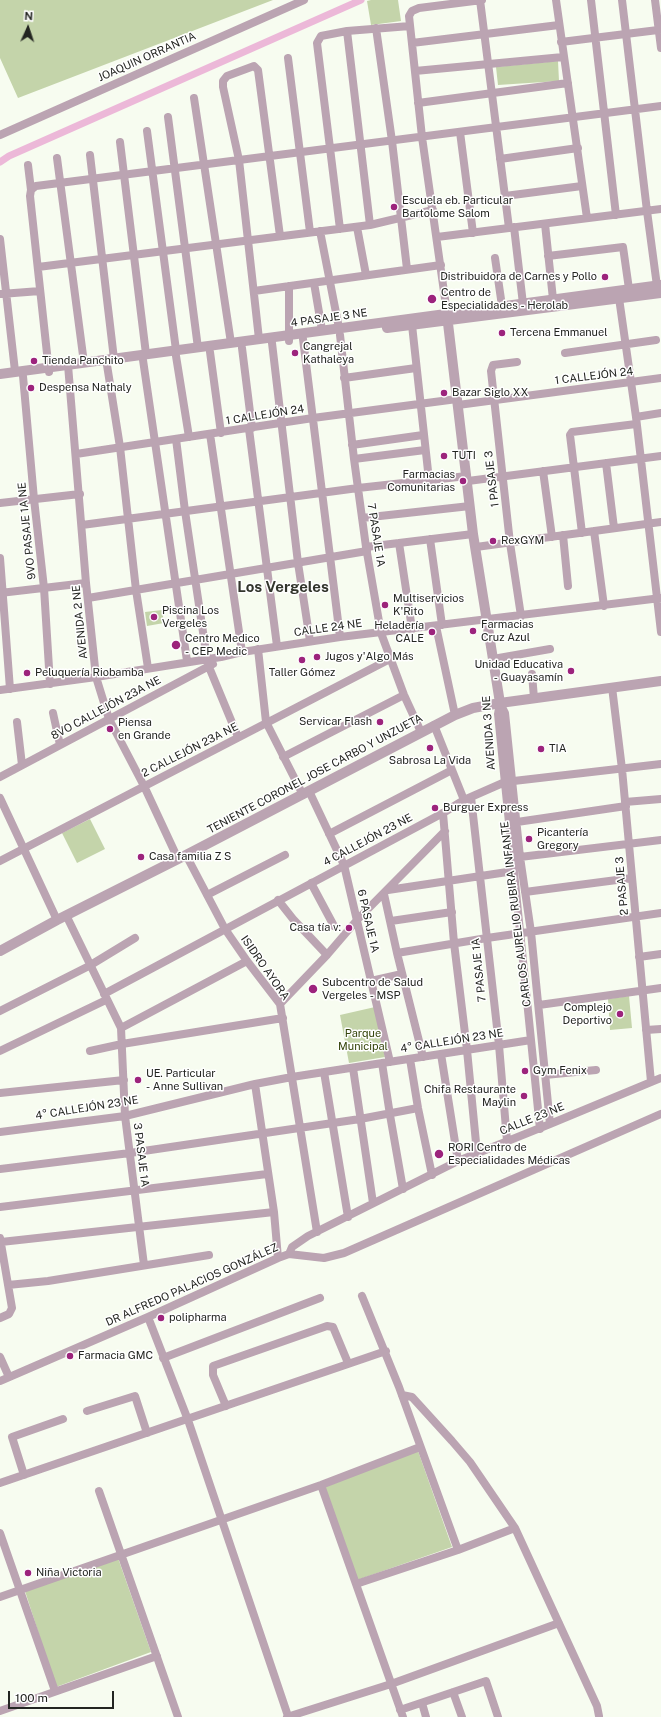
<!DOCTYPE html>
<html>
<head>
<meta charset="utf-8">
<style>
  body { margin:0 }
  #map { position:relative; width:661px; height:1717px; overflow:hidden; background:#f7fcf0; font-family:"Public Sans",sans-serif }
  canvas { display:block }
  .north { position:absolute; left:8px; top:8px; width:40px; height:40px; -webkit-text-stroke:3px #fff; paint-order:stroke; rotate:3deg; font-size:11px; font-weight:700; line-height:16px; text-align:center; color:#232521 }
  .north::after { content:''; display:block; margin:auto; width:14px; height:18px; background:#232521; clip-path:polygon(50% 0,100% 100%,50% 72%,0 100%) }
  .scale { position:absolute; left:8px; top:1691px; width:106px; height:18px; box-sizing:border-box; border:2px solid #232521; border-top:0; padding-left:5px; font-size:12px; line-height:14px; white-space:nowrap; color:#232521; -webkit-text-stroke:3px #fff; paint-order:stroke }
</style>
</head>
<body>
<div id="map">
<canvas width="661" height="1717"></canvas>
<div class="north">N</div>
<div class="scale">100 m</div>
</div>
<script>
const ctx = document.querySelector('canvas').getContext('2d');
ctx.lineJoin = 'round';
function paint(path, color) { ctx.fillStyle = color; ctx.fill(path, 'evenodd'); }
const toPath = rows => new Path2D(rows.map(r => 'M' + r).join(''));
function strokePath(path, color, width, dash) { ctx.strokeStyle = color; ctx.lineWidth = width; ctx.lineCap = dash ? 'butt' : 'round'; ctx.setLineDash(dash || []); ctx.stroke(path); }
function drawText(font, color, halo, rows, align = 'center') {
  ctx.font = font + ' "Public Sans",sans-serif'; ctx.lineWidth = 3; ctx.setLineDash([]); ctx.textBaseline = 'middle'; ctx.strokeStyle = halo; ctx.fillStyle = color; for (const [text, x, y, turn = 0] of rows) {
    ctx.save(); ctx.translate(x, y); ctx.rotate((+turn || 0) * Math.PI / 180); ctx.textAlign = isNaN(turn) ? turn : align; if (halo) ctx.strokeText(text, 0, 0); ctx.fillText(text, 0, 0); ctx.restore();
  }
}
const green = toPath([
  [0,0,273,0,18,98,0,58],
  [371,0,398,0,401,21,371,25,367,1],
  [558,61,559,81,498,85,496,67],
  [162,610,164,623,147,626,145,612],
  [90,819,105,849,77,863,62,833],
  [629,996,632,1028,610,1030,608,999],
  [375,1007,385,1057,349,1063,340,1015],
  [418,1451,452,1547,357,1580,323,1484],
  [118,1558,151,1652,56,1687,24,1588]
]);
const canal = toPath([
  [0,162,9,156,361,0]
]);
const minor = toPath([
  [480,0,509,228],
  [556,0,587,218],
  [591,0,616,215],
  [622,0,647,211,657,286],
  [655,0,661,48],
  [376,28,392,141,407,269],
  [347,31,370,225],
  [561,42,658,30],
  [412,43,559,25],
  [288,58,310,232],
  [415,71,563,57],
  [194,98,231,343],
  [418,103,568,83],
  [168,117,198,348],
  [147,131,176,350],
  [460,132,473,233],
  [0,135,304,0],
  [120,142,146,354],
  [90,155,114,359],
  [57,158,84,363],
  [500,159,578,148],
  [28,165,31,190],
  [505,196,582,186],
  [545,224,553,299],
  [357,227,366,275],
  [514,227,523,304],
  [340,229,317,43,321,36,347,31,410,26],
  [320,231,339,328],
  [437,237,661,209],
  [0,239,15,371],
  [548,256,623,247,629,289],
  [495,258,502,306],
  [38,267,370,225,433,210],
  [314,283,322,330],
  [289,286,289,341],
  [254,291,441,265],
  [1,294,40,291],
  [619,298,636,417,661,632],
  [447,313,422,137,409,16,412,11,419,8,482,0],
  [412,325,429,480],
  [340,335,354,459,366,547,381,633,404,695,421,732],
  [259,339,239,160,223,87,223,81,227,76,254,66,258,70,280,236],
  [303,339,340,637],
  [272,343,298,563,310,641],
  [242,348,252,428],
  [210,352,221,433],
  [565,353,656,340],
  [176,356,189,437],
  [143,360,187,661],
  [517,362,493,365,491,371,510,543,521,616],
  [68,365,86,583,96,677,109,719,144,786,178,859],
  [107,365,120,447,136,590,148,668],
  [49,372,30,196,31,190,36,186,661,106],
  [23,376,34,499,44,588,50,684],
  [344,378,416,368],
  [458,405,661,378],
  [636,417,661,413],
  [249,429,277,646],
  [210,434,242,652],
  [176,439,185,511,207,659,209,667,238,737],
  [352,445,423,435],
  [76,454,313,418,457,399],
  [354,459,425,450],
  [606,463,614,528],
  [543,471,552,537],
  [468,481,661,456],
  [0,503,80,494],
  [362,518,470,506],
  [82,525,358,488,467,476],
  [594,531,604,606],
  [582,533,570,435,572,432,636,424],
  [563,535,568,586],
  [430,539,442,625],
  [399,543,412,629],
  [366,547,473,534],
  [476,547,661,522],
  [0,558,10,689],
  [0,593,86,583],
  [88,598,367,551],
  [436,626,455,715],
  [258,649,266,722,303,795],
  [493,659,550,649],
  [532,674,534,698],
  [612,687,622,769,651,1082],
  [0,690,96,677,221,657,242,652,340,637,661,598],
  [500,703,498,714,540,1129],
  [500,703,505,713,520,857,531,932,550,1124],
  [53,713,60,745],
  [17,722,22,765],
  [434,725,464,800],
  [283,757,404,695],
  [0,777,213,664],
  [309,791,344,865,390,1062],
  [471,797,499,1045,507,1141],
  [0,798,57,920],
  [625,802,661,799],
  [443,813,454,943,467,1050,477,1153],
  [517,822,626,806],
  [329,834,452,770],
  [186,855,225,929,247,961,280,1004,317,1232],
  [520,857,661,840],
  [0,861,390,659],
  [311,883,334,926],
  [388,890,514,871],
  [525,892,632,878],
  [384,894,397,953,423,1057],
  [207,895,285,855],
  [278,900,293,919,327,955],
  [66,915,121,1028,125,1116,144,1265],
  [391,921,452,912],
  [397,953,487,938,661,913],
  [639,957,661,954],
  [371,981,402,974],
  [104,994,443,813,464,800,505,782,661,764],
  [280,1004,327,955,357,920,445,831],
  [539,1005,661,988],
  [0,1011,89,966,135,938],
  [121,1028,247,961],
  [646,1030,661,1029],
  [0,1051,106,1000],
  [90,1051,122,1044,283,1018],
  [441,1054,458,1161],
  [410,1059,418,1108,432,1175],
  [382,1063,390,1115,403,1189],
  [353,1068,373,1203],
  [324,1072,348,1217],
  [545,1075,596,1070],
  [255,1084,274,1212,278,1258],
  [0,1093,124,1080],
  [0,1132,125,1116,255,1084,292,1077,531,1040],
  [0,1169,130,1153,360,1119,418,1108],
  [0,1207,267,1174],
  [0,1238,12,1308,9,1314,0,1318],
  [1,1242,274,1212],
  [289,1254,292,1247,308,1236,458,1161,550,1124,661,1078],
  [8,1285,48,1281,209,1255],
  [362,1296,399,1387,458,1550],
  [148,1317,188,1420,288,1716],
  [0,1357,9,1377],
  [163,1358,320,1298],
  [0,1381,148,1317,278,1258,289,1254,324,1258,344,1253,661,1114],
  [402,1395,412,1397,452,1441,470,1462,515,1528,597,1706,599,1716],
  [226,1406,213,1375,213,1366,327,1326,333,1327,348,1363],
  [87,1411,135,1396,147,1433],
  [24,1475,12,1437,63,1419],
  [0,1483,386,1351],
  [321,1485,403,1717],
  [99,1491,178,1717],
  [0,1533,55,1691],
  [356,1584,458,1550,515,1528],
  [0,1597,321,1485,420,1447],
  [453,1692,462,1717],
  [422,1703,426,1717],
  [400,1710,486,1681,498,1717],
  [0,1711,157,1656],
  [287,1717,391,1684,559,1623]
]);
const tertiary = toPath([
  [447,315,473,534,500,703],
  [387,328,661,293],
  [0,374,661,285],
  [0,951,57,920,186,855,455,715,473,708,500,703,661,681]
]);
const markers = [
  [394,207,4,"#9c237c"],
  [605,277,4,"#9c237c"],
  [432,299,5,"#9c237c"],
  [502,333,4,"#9c237c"],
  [295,353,4,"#9c237c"],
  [34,361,4,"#9c237c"],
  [31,388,4,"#9c237c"],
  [444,393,4,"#9c237c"],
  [444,456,4,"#9c237c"],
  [463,481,4,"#9c237c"],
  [493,541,4,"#9c237c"],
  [385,605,4,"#9c237c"],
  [154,617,4,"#9c237c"],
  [473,631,4,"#9c237c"],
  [432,632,4,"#9c237c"],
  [176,645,5,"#9c237c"],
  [317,657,4,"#9c237c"],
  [302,660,4,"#9c237c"],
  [571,671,4,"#9c237c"],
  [27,673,4,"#9c237c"],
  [380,722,4,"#9c237c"],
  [110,729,4,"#9c237c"],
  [430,748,4,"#9c237c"],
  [541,749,4,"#9c237c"],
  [435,808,4,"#9c237c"],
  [529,839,4,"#9c237c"],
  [141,857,4,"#9c237c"],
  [349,928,4,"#9c237c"],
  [313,989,5,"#9c237c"],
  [620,1014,4,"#9c237c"],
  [525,1071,4,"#9c237c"],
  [138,1080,4,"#9c237c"],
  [524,1096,4,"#9c237c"],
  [439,1154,5,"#9c237c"],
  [161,1318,4,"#9c237c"],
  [70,1356,4,"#9c237c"],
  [28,1573,4,"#9c237c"]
];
const streetNames = [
  ["JOAQUIN ORRANTIA",147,57,-24],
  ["4 PASAJE 3 NE",329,318,-8],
  ["1 CALLEJÓN 24",594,376,-7],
  ["1 CALLEJÓN 24",265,415,-9],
  ["1 PASAJE 3",492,479,-97],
  ["9VO PASAJE 1A NE",27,531,-96],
  ["7 PASAJE 1A",376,535,81],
  ["AVENIDA 2 NE",80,622,-96],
  ["CALLE 24 NE",328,628,-8],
  ["8VO CALLEJÓN 23A NE",106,708,-28],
  ["AVENIDA 3 NE",489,733,-94],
  ["2 CALLEJÓN 23A NE",190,750,-27],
  ["TENIENTE CORONEL JOSE CARBO Y UNZUETA",315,774,-28],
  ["4 CALLEJÓN 23 NE",368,840,-28],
  ["2 PASAJE 3",622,886,-95],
  ["CARLOS AURELIO RUBIRA INFANTE",516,914,-97],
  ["6 PASAJE 1A",368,921,77],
  ["ISIDRO AYORA",265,968,55],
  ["7 PASAJE 1A",479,970,-96],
  ["4° CALLEJÓN 23 NE",452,1041,-9],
  ["4° CALLEJÓN 23 NE",87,1108,-9],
  ["CALLE 23 NE",532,1119,-22],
  ["3 PASAJE 1A",141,1155,83],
  ["DR ALFREDO PALACIOS GONZÁLEZ",192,1285,-24]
];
const poiNames = [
  ["Escuela eb. Particular",402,201],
  ["Bartolome Salom",402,214],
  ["Distribuidora de Carnes y Pollo",597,277,"right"],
  ["Centro de",441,293],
  ["Especialidades - Herolab",441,306],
  ["Tercena Emmanuel",510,333],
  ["Cangrejal",303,347],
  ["Kathaleya",303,360],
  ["Tienda Panchito",42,361],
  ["Despensa Nathaly",39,388],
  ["Bazar Siglo XX",452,393],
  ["TUTI",452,456],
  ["Farmacias",455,475,"right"],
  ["Comunitarias",455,488,"right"],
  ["RexGYM",501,541],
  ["Multiservicios",393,599],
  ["K'Rito",393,612],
  ["Piscina Los",162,611],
  ["Vergeles",162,624],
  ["Farmacias",481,625],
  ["Cruz Azul",481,638],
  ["Heladería",424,626,"right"],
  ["CALE",424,639,"right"],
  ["Centro Medico",185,639],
  ["- CEP Medic",185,652],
  ["Jugos y'Algo Más",325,657],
  ["Unidad Educativa",563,665,"right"],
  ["- Guayasamín",563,678,"right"],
  ["Peluquería Riobamba",35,673],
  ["Taller Gómez",302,673,"center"],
  ["Servicar Flash",372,722,"right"],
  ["Piensa",118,723],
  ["en Grande",118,736],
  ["TIA",549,749],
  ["Sabrosa La Vida",430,761,"center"],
  ["Burguer Express",443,808],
  ["Picantería",537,833],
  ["Gregory",537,846],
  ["Casa familia Z S",149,857],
  ["Casa tía v:",341,928,"right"],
  ["Subcentro de Salud",322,983],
  ["Vergeles - MSP",322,996],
  ["Complejo",612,1008,"right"],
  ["Deportivo",612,1021,"right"],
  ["Gym Fenix",533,1071],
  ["UE. Particular",146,1074],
  ["- Anne Sullivan",146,1087],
  ["Chifa Restaurante",516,1090,"right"],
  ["Maylin",516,1103,"right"],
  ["RORI Centro de",448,1148],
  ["Especialidades Médicas",448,1161],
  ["polipharma",169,1318],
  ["Farmacia GMC",78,1356],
  ["Niña Victoria",36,1573]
];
const parkNames = [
  ["Parque",363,1034],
  ["Municipal",363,1047]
];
const districtNames = [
  ["Los Vergeles",283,587]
];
paint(green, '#c4d4aa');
strokePath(canal, '#ecb8d8', 7);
strokePath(minor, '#bba4b2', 8);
strokePath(tertiary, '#bba4b2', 10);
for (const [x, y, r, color] of markers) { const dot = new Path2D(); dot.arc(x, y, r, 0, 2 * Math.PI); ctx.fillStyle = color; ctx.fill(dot); strokePath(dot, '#fff', 1.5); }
drawText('11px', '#232521', '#fff', streetNames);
drawText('11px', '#232521', '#fff', poiNames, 'left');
drawText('11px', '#34440a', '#fff', parkNames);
drawText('bold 15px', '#32352c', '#fff', districtNames);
</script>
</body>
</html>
